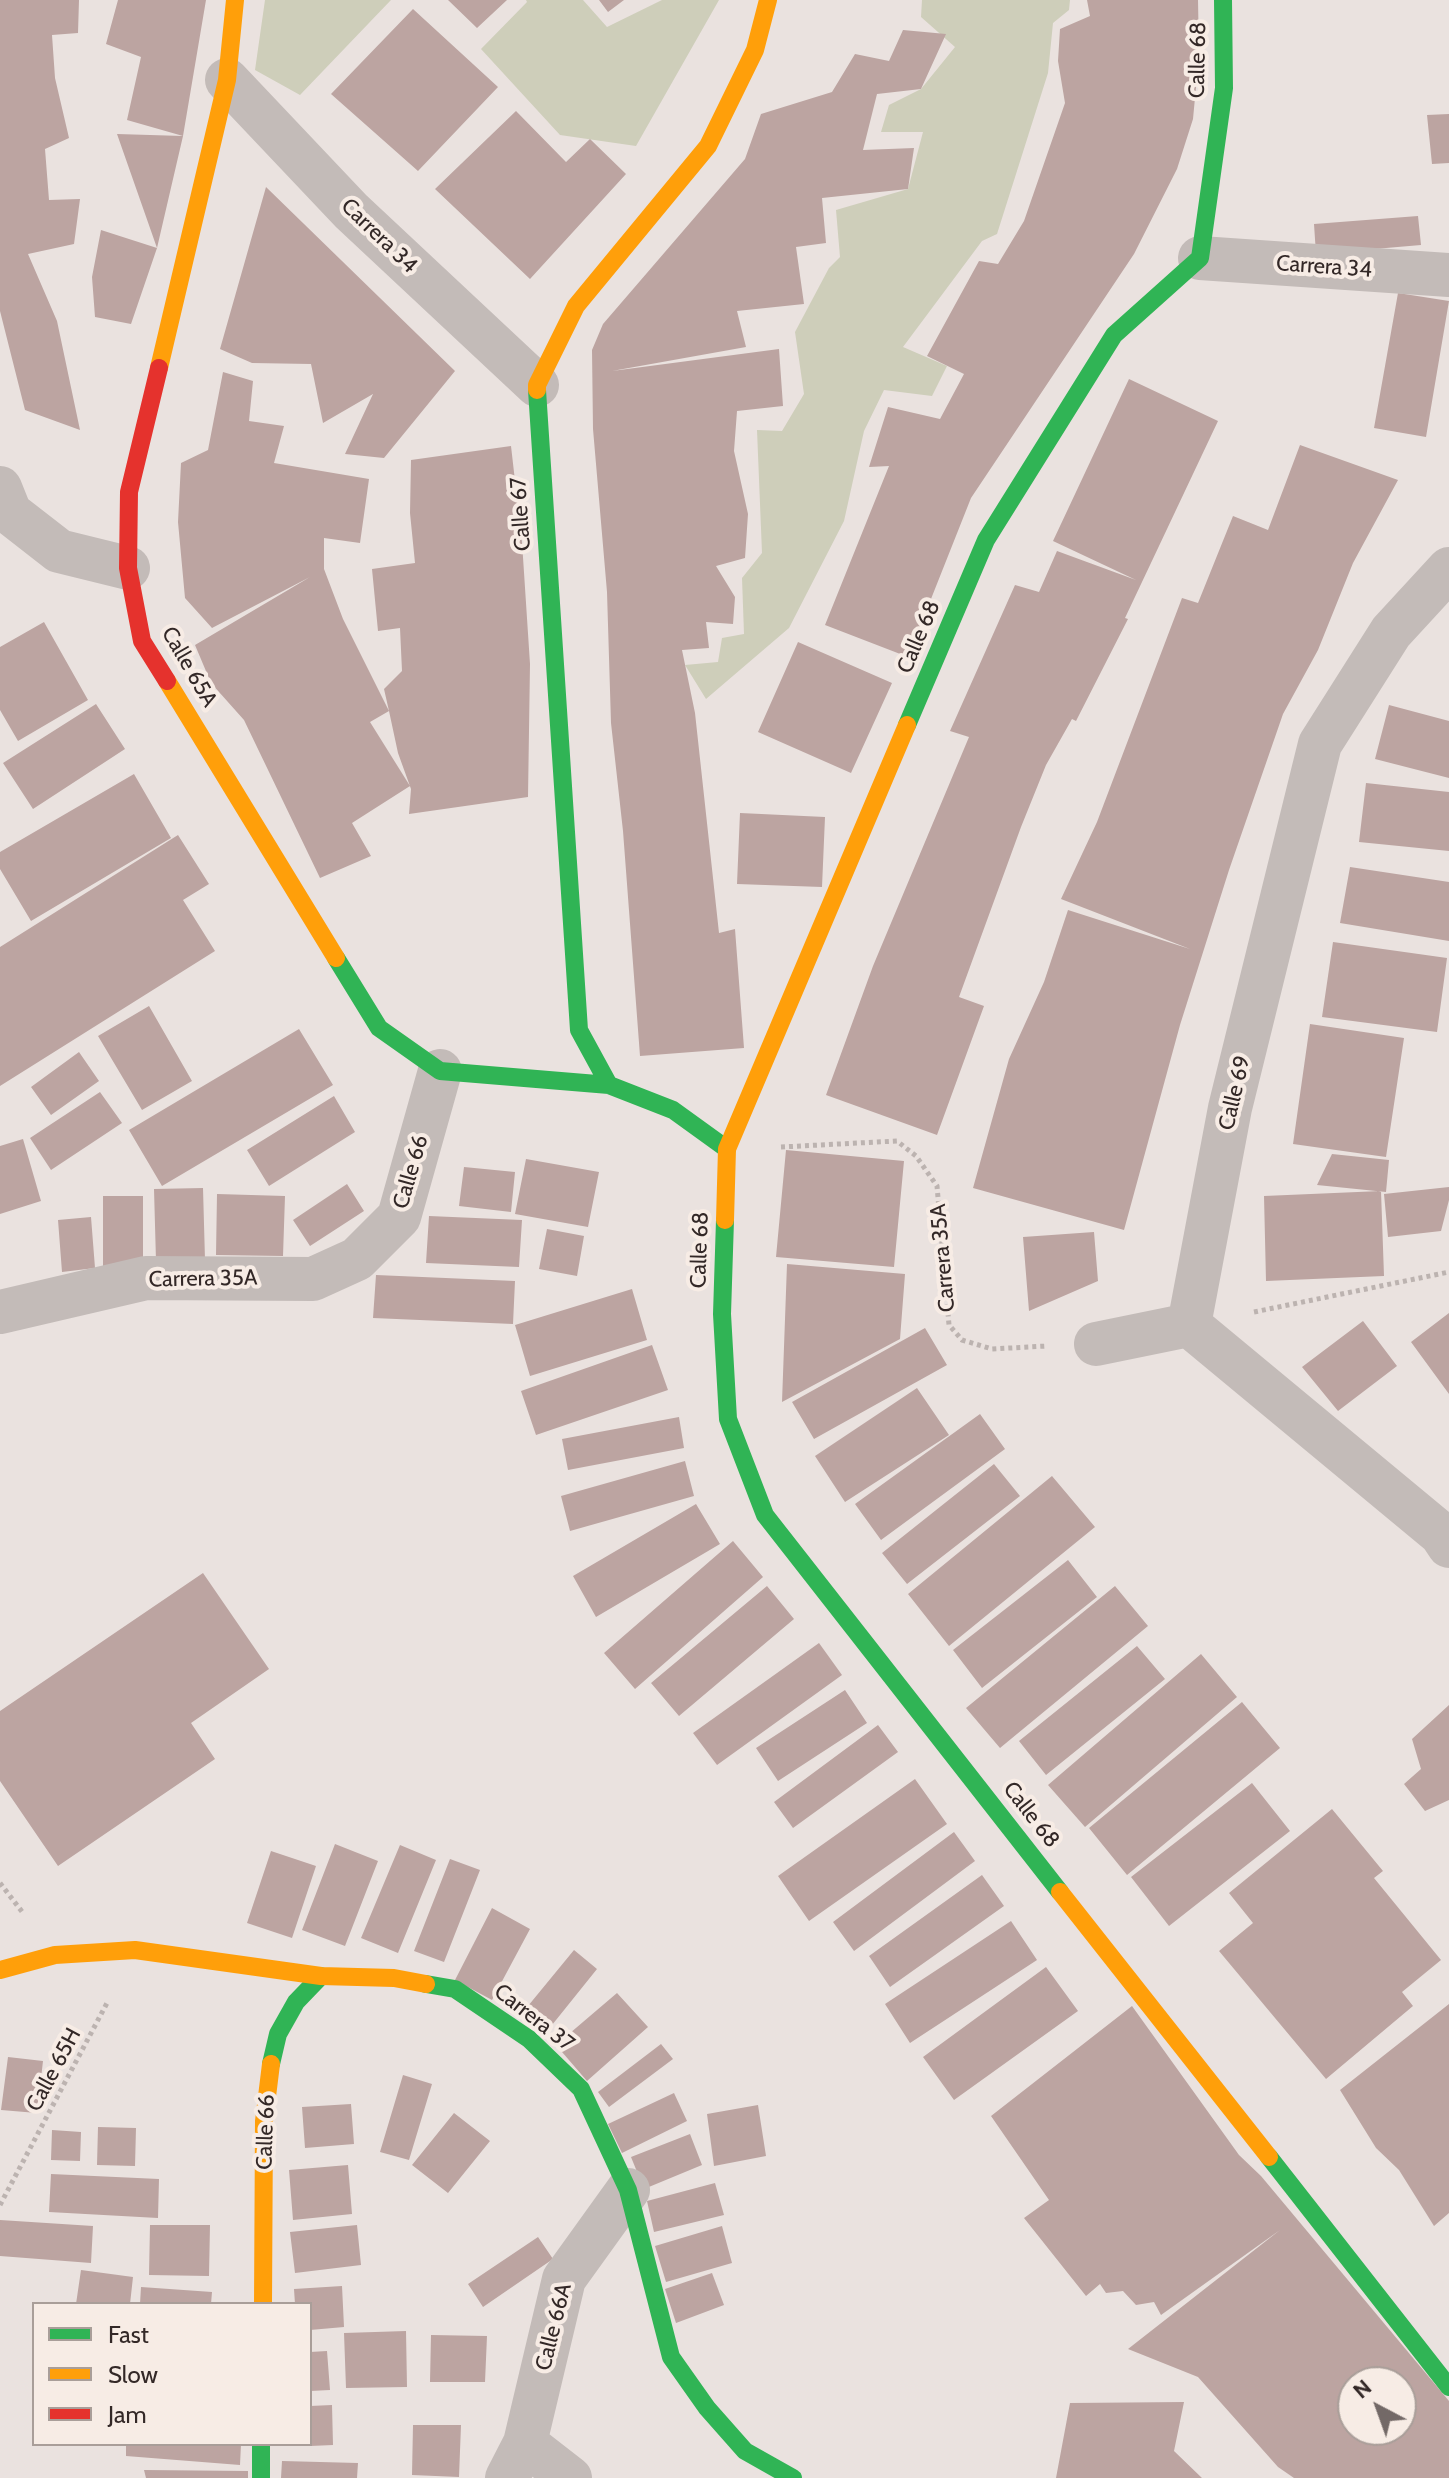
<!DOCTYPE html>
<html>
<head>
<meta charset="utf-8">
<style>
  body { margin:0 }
  #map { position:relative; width:1449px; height:2478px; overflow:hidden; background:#eae2df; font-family:Cabin,sans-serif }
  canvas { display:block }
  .legend { position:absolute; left:32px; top:2302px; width:280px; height:144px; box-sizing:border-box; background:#f7ece5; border:2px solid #a99e99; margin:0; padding:10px 14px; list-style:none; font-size:24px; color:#332827 }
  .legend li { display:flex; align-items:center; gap:16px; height:40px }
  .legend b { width:40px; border:2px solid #a99e99 }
  .north { position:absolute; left:1337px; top:2366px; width:80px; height:80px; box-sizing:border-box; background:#f7ece5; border:2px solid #a99e99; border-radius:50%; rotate:319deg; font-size:22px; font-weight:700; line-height:32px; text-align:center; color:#332827 }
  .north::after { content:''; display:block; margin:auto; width:28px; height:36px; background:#736967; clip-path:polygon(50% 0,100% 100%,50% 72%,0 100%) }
</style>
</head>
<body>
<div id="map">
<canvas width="1449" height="2478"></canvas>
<ul class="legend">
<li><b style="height:10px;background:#30b455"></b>Fast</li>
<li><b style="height:10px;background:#ff9f0a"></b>Slow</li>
<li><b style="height:10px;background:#e5322d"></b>Jam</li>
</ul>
<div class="north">N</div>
</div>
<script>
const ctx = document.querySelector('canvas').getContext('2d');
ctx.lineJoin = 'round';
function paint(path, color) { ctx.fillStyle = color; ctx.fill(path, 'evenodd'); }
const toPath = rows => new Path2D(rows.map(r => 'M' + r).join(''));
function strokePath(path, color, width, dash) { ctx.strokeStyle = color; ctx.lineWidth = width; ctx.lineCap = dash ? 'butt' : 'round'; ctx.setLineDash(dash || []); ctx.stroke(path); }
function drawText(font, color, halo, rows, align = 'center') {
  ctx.font = font + ' Cabin,sans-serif'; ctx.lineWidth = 8; ctx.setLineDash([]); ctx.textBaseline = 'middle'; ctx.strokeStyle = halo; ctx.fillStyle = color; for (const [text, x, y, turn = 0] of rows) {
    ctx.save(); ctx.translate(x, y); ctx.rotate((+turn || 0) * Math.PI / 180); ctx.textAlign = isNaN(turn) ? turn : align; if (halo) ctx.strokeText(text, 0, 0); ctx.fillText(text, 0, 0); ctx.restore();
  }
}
const green = toPath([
  [265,0,391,0,300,95,255,70],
  [526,0,583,0,607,27,662,0,719,0,636,146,560,135,481,49,527,2],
  [922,0,1070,0,1069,10,1053,23,1048,73,997,234,982,241,903,347,947,366,932,396,884,390,864,431,844,521,789,628,706,699,685,665,718,662,722,638,744,634,742,578,762,553,757,430,782,431,804,394,795,332,829,268,840,257,836,210,908,189,923,132,881,132,889,105,921,89,955,47,921,17]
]);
const building = toPath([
  [0,0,79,0,78,33,52,35,55,78,69,138,45,149,49,200,80,199,74,244,28,254,57,321,80,430,25,410,0,311],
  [118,0,206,0,183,136,127,120,141,57,106,44],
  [448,0,507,0,477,28],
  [599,0,624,0,608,12],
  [1087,0,1198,0,1199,55,1193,119,1177,169,1134,254,971,498,908,657,825,625,889,466,869,467,888,407,940,419,964,374,927,356,979,261,998,264,1024,221,1065,103,1058,61,1060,29,1090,16],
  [413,9,498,87,418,171,331,94],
  [903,30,946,34,921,89,877,94,863,150,914,148,908,189,822,198,826,243,796,247,804,304,737,311,746,347,612,371,779,349,783,406,737,411,734,451,748,514,745,558,716,566,735,597,733,624,706,622,709,648,682,650,695,713,719,933,735,929,744,1048,640,1056,623,831,611,723,607,592,593,429,592,350,603,324,745,159,761,114,832,92,855,54,889,61],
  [516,111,566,162,590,139,626,174,530,279,435,189],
  [1449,114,1449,163,1432,164,1427,115],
  [117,134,183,136,157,248],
  [266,187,455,371,384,458,345,454,373,394,323,423,311,364,252,363,220,349],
  [1418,216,1421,245,1316,254,1314,224],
  [101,230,157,248,131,324,95,317,92,277],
  [1398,293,1449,301,1426,437,1374,428],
  [223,372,253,381,249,421,284,426,274,463,369,479,360,543,324,538,324,569,343,619,389,711,384,689,402,671,400,628,378,631,372,569,415,563,410,513,411,460,511,446,522,542,530,664,528,797,409,814,411,789,398,753,389,711,370,722,410,786,352,823,371,856,320,878,244,720,211,683,195,645,310,577,212,628,185,598,178,522,181,463,208,450],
  [1129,379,1218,421,1125,618,1128,619,1076,721,1072,719,1046,765,1021,827,959,997,984,1006,937,1135,826,1095,873,966,969,737,950,731,1015,585,1039,592,1057,551,1136,580,1053,541],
  [1300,445,1398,480,1353,563,1318,650,1283,714,1229,870,1180,1025,1124,1230,973,1188,1009,1059,1044,982,1068,910,1190,949,1061,899,1097,822,1182,598,1198,603,1233,516,1268,530],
  [44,622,88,700,18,741,0,710,0,647],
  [798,642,892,683,851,773,758,732],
  [96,704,125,749,33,809,3,763],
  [1389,705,1449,721,1449,778,1375,759],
  [134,774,171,838,31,921,0,869,0,852],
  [1366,783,1449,792,1449,851,1359,842],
  [740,813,825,817,822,887,737,884],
  [178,835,209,884,183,900,215,951,0,1086,0,947],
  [1350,867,1449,882,1449,941,1340,923],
  [1333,942,1447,958,1437,1032,1322,1017],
  [149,1006,192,1081,142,1110,98,1036],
  [1310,1024,1404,1038,1386,1157,1293,1144],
  [299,1029,333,1085,162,1186,129,1130],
  [79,1052,99,1081,51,1115,31,1087],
  [100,1092,122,1123,51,1170,30,1138],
  [334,1096,355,1132,269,1186,247,1150],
  [23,1139,41,1201,0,1214,0,1146],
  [786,1150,904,1161,894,1267,776,1257],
  [1332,1154,1389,1160,1386,1192,1317,1185],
  [526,1159,599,1172,588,1227,515,1214],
  [464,1167,515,1172,511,1212,459,1206],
  [347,1184,364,1211,310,1246,293,1220],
  [1449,1187,1449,1200,1441,1231,1388,1237,1384,1194],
  [203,1188,205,1260,156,1261,154,1189],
  [1381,1191,1384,1276,1266,1281,1264,1196],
  [217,1194,285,1196,283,1256,216,1255],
  [103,1196,143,1196,143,1265,103,1266],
  [429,1216,522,1220,519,1267,426,1263],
  [91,1217,95,1268,62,1272,58,1220],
  [547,1229,584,1236,577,1276,539,1269],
  [1094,1232,1098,1281,1029,1311,1023,1237],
  [787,1264,905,1274,900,1339,782,1402],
  [376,1275,515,1281,513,1324,373,1318],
  [632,1289,647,1340,530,1376,515,1325],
  [1449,1313,1449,1394,1411,1342],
  [1363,1321,1397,1366,1338,1411,1302,1367],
  [925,1328,947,1365,814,1439,792,1402],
  [652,1345,668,1390,536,1435,521,1391],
  [917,1388,949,1435,845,1502,815,1456],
  [980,1414,1005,1449,881,1540,855,1504],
  [679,1417,684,1448,568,1470,562,1439],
  [685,1461,694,1496,570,1531,561,1496],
  [994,1464,1020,1496,907,1584,882,1553],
  [1052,1476,1095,1527,949,1646,908,1594],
  [696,1504,720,1544,596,1617,573,1576],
  [733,1541,763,1577,635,1689,604,1653],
  [1068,1560,1097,1597,982,1688,953,1650],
  [203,1573,269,1669,191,1723,215,1759,58,1866,0,1781,0,1711],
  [767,1586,794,1619,679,1716,651,1683],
  [1115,1586,1148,1626,1000,1748,966,1708],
  [819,1643,842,1675,717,1765,693,1733],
  [1137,1646,1165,1679,1046,1775,1019,1741],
  [1201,1654,1237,1697,1085,1827,1048,1785],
  [845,1690,867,1723,778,1781,756,1748],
  [1242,1702,1280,1748,1127,1875,1089,1828],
  [1449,1705,1449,1800,1425,1811,1404,1784,1421,1769,1412,1739],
  [878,1725,898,1752,793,1828,774,1802],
  [915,1779,947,1824,809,1921,778,1876],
  [1252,1783,1290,1831,1169,1926,1131,1877],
  [1332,1809,1383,1871,1374,1878,1441,1960,1402,1992,1413,2006,1326,2079,1219,1951,1253,1923,1229,1893],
  [954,1832,975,1861,854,1951,833,1922],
  [335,1844,378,1861,345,1946,302,1930],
  [400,1845,436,1860,398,1953,361,1938],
  [271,1851,316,1866,292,1938,247,1923],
  [450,1859,480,1870,444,1962,414,1951],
  [982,1875,1004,1906,890,1987,869,1956],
  [492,1908,530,1929,492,2000,455,1980],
  [1011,1921,1037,1960,910,2043,885,2004],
  [574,1950,597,1969,552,2025,528,2006],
  [1046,1967,1078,2011,954,2100,923,2057],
  [617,1993,648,2027,587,2081,556,2045],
  [1449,2004,1449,2213,1434,2226,1399,2170,1376,2148,1340,2090],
  [1132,2006,1239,2155,1261,2176,1449,2401,1449,2478,1294,2478,1278,2467,1198,2377,1128,2349,1280,2230,1161,2315,1154,2302,1136,2305,1123,2291,1106,2293,1100,2284,1086,2296,1024,2218,1049,2200,991,2116],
  [1353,2382,1401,2382,1401,2430,1353,2430],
  [661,2044,673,2059,609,2107,598,2092],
  [8,2057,43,2061,37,2113,1,2110],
  [403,2075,432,2084,409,2160,380,2152],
  [674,2093,687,2121,622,2153,608,2124],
  [351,2104,354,2144,305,2148,302,2107],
  [758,2105,766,2156,714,2166,707,2114],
  [454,2113,490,2141,448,2193,412,2165],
  [98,2127,136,2128,135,2166,97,2165],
  [52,2130,81,2132,80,2161,51,2160],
  [690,2134,702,2165,644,2189,631,2157],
  [348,2165,352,2214,293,2220,289,2170],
  [51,2174,159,2179,158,2218,49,2212],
  [715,2183,724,2215,654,2232,647,2201],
  [0,2220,93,2226,91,2263,0,2256],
  [150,2225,210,2225,209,2276,149,2275],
  [357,2225,361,2265,295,2273,290,2232],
  [722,2226,732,2263,666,2282,655,2246],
  [538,2237,553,2259,483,2307,468,2284],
  [81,2270,133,2277,130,2304,76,2304],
  [712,2273,724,2305,676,2323,665,2289],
  [342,2286,344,2327,310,2330,310,2304,295,2304,294,2289],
  [141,2287,212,2292,211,2304,140,2304],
  [406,2331,407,2387,346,2388,344,2333],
  [431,2335,487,2336,485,2382,430,2382],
  [327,2351,330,2390,310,2391,310,2352],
  [1184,2402,1174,2451,1202,2478,1056,2478,1070,2403],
  [332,2405,333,2445,310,2446,310,2406],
  [413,2425,461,2425,459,2477,412,2475],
  [126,2444,241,2444,240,2465,126,2456],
  [282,2461,358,2463,357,2478,281,2478],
  [144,2470,248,2471,248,2478,146,2478]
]);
const path = toPath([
  [781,1147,897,1141,916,1156,937,1186,949,1325,962,1340,992,1349,1047,1346],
  [1254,1312,1449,1272],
  [0,1883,23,1913],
  [0,2205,107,2003]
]);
const street = toPath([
  [227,80,351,211,537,385],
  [1200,258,1449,275],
  [0,488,10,513,59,551,128,568],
  [0,1312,146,1278,313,1279,357,1259,399,1217,440,1071],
  [1189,1325,1230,1108,1320,744,1391,632,1449,569],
  [1189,1325,1441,1534,1449,1546],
  [1096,1344,1189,1325],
  [525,2443,570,2478],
  [507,2478,525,2443,564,2279,628,2190]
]);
const fast = toPath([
  [537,390,579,1030,609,1085],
  [907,725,986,540,1114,335,1200,258,1224,88,1223,0],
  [336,958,379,1028,440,1071,609,1085,673,1110,727,1149],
  [725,1220,722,1314,728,1419,765,1515,1060,1892],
  [426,1984,455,1989,529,2039,581,2089,628,2190,671,2357,707,2408,745,2451,793,2478],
  [271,2064,278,2034,296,2002,321,1976],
  [1269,2157,1449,2387],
  [261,2444,261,2478]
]);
const slow = toPath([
  [159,368,227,80,235,0],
  [537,390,537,385,576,306,708,146,755,50,768,0],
  [167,681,336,958],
  [725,1220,727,1149,907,725],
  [1060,1892,1269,2157],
  [0,1970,55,1955,135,1950,321,1976,394,1978,426,1984],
  [263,2304,264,2121,271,2064]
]);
const jam = toPath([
  [159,368,129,492,128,568,142,641,167,681]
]);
const streetNames = [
  ["Calle 68",1198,60,-89],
  ["Carrera 34",379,236,44],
  ["Carrera 34",1324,267,4],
  ["Calle 67",521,514,-94],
  ["Calle 68",919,637,-67],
  ["Calle 65A",189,667,60],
  ["Calle 69",1235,1093,-77],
  ["Calle 66",411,1172,-74],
  ["Calle 68",700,1250,-88],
  ["Carrera 35A",943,1258,-95],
  ["Carrera 35A",203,1279,-1],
  ["Calle 68",1031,1815,52],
  ["Carrera 37",534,2018,38],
  ["Calle 65H",54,2070,-62],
  ["Calle 66",266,2132,-88],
  ["Calle 66A",554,2327,-76]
];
paint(green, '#ceceba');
paint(building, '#bca4a1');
strokePath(path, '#bcb3b0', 5, [4, 4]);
strokePath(street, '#c3bbb8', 44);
strokePath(fast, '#30b455', 18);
strokePath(slow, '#ff9f0a', 18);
strokePath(jam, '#e5322d', 18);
drawText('22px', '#332827', '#f7ece5', streetNames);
</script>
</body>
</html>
